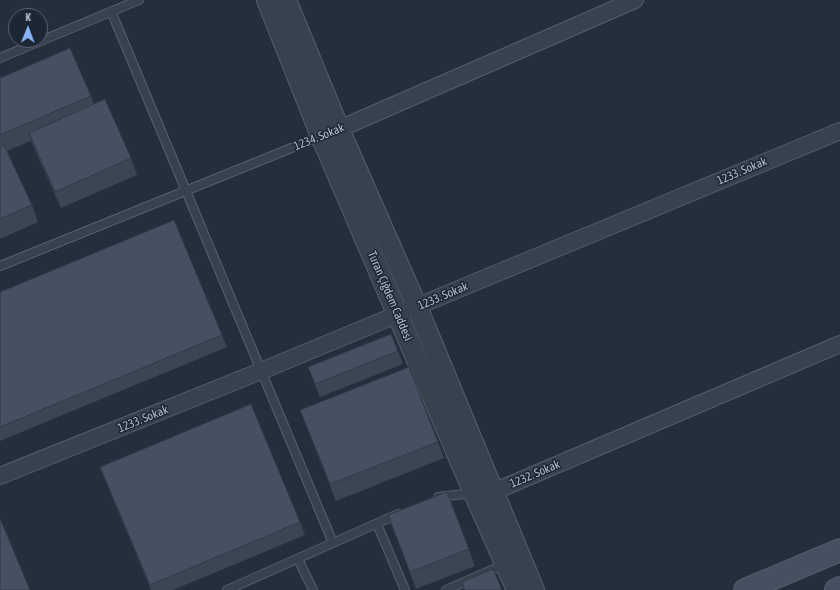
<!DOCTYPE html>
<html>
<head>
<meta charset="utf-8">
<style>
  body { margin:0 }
  #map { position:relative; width:840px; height:590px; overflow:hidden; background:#242f3e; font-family:"Asap Condensed",sans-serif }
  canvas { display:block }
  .north { position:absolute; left:8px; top:8px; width:40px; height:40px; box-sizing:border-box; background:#1d2633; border:1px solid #59626f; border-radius:50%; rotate:1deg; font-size:11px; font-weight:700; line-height:16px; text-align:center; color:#b4bcc9 }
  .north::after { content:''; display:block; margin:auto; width:14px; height:18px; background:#8ab4f8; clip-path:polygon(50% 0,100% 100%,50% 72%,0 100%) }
</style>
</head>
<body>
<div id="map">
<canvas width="840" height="590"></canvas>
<div class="north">K</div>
</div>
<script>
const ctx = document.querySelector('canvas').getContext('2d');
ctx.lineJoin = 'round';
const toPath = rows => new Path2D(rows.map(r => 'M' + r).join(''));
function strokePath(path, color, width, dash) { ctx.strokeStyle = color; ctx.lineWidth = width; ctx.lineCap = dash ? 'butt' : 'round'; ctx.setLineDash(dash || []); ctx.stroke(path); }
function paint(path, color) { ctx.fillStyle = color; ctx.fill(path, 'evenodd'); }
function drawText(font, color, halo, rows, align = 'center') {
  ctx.font = font + ' "Asap Condensed",sans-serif'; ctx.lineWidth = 3; ctx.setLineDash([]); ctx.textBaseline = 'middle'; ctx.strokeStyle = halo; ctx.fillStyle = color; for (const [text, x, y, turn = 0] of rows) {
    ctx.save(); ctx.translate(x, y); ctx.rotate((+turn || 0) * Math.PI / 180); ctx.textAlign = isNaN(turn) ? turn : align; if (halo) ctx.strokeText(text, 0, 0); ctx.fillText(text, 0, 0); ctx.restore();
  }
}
const service = toPath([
  [111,11,333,543],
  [0,58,139,0],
  [0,266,321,136],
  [438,497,474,493],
  [377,524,405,590],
  [298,559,313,590],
  [227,590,398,514],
  [446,590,505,564]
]);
const minor = toPath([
  [339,129,635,0],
  [0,476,261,371,840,131],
  [493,492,840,344]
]);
const tertiary = toPath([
  [267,0,321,136,474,493,517,590],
  [286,0,339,129,417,307,534,590]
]);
const secondary = toPath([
  [745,590,840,550],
  [836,590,840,588]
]);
const wall = toPath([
  [0,78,91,96,94,104,131,158,137,175,61,208,35,150,31,141,7,151,32,205,38,222,0,239],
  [0,292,222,335,227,347,0,441],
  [398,351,403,364,320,397,308,367],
  [300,410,438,442,444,458,336,501],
  [100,467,300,522,305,535,173,590,151,590,105,480],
  [388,515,469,549,475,566,416,589]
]);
const building = toPath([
  [70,48,91,96,0,135,0,78,70,48],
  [105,99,131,158,55,192,29,133,105,99],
  [4,145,32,205,0,219,0,147,4,145],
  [174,220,222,335,0,427,0,292,174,220],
  [391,334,398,351,315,384,308,367,391,334],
  [409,367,438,442,330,484,300,410,409,367],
  [251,404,300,522,150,585,100,467,251,404],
  [447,492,469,549,410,572,388,515,447,492],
  [0,518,30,590,0,590,0,518],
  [493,569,502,590,465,590,462,582,493,569]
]);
const streetNames = [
  ["1234. Sokak",319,137,-22],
  ["1233. Sokak",742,171,-23],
  ["Turan Çiğdem Caddesi",390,296,67],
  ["1233. Sokak",443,296,-23],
  ["1233. Sokak",143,419,-22],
  ["1232. Sokak",535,474,-23]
];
strokePath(service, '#565f6c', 10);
strokePath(minor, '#565f6c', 18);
strokePath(tertiary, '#565f6c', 22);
strokePath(secondary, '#565f6c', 24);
strokePath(service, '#38414e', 8);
strokePath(minor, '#38414e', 16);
strokePath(tertiary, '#38414e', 20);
strokePath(secondary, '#465061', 22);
paint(wall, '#3b4654');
paint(building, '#455162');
strokePath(building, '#303945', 1);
drawText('12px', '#b4bcc9', '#1d2633', streetNames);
</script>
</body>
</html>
